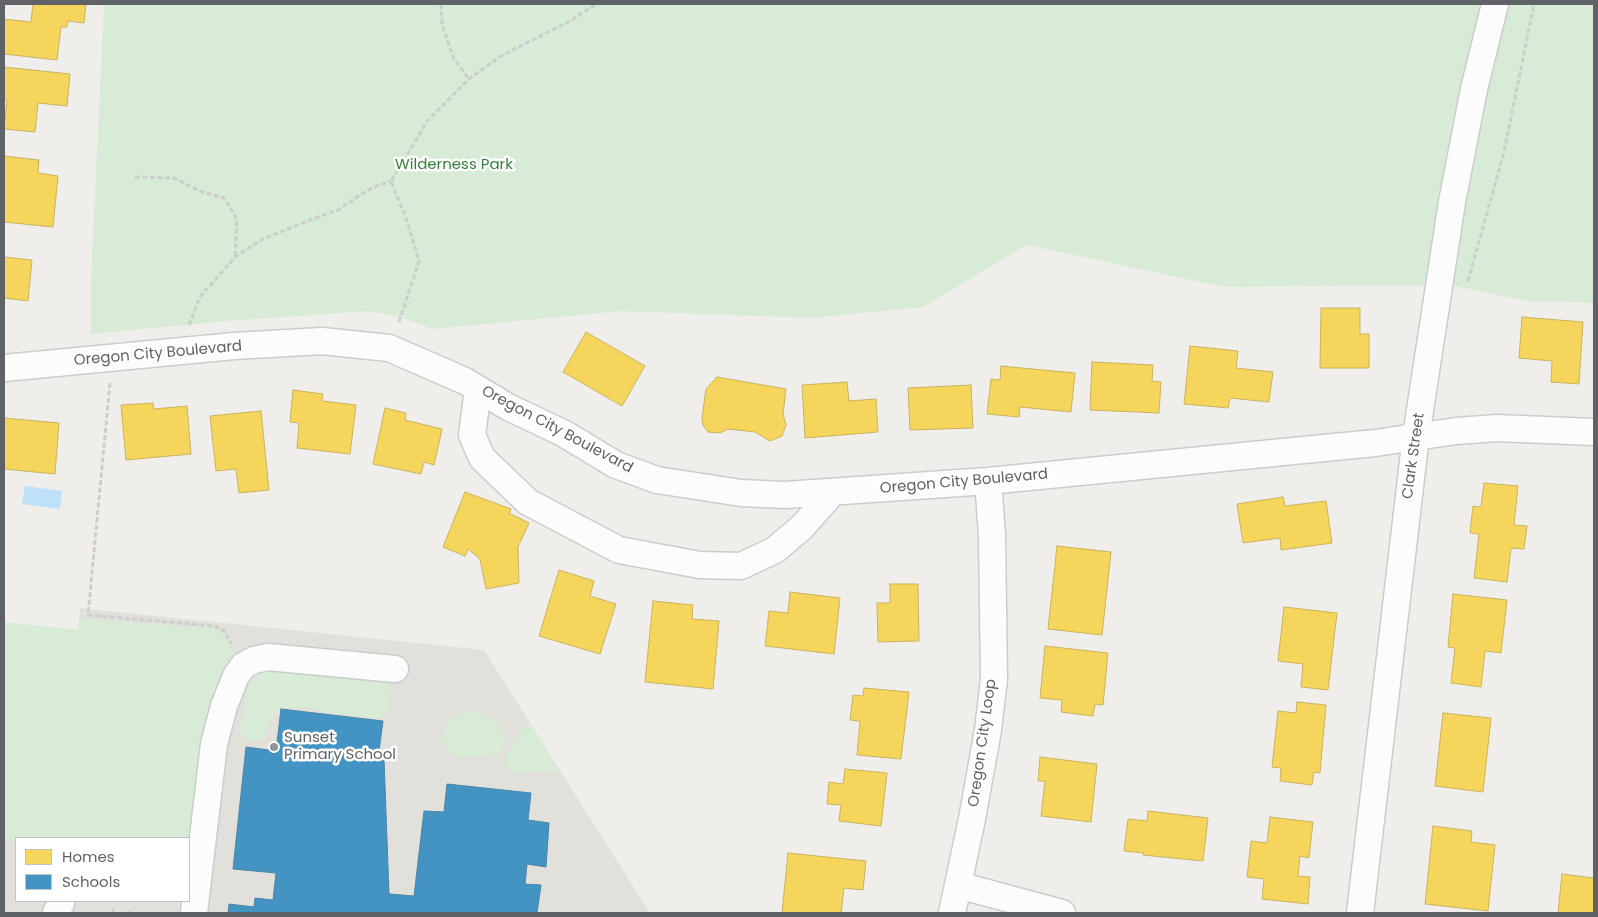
<!DOCTYPE html>
<html>
<head>
<meta charset="utf-8">
<style>
  body { margin:0 }
  #map { position:relative; width:1598px; height:917px; overflow:hidden; background:#efeeea; font-family:Poppins,sans-serif }
  canvas { display:block }
  .frame { position:absolute; inset:0; border:5px solid #5f6368; pointer-events:none }
  .legend { position:absolute; left:15px; top:837px; width:175px; height:65px; box-sizing:border-box; background:#fff; border:1px solid #bfc1c3; margin:0; padding:6px 9px; list-style:none; font-size:15px; color:#5f6368 }
  .legend li { display:flex; align-items:center; gap:10px; height:25px }
  .legend b { width:25px; border:1px solid #bfc1c3 }
</style>
</head>
<body>
<div id="map">
<canvas width="1598" height="917"></canvas>
<div class="frame"></div>
<ul class="legend">
<li><b style="height:14px;background:#f6d55c"></b>Homes</li>
<li><b style="height:14px;background:#4393c3"></b>Schools</li>
</ul>
</div>
<script>
const ctx = document.querySelector('canvas').getContext('2d');
ctx.lineJoin = 'round';
function paint(path, color) { ctx.fillStyle = color; ctx.fill(path, 'evenodd'); }
const toPath = rows => new Path2D(rows.map(r => 'M' + r).join(''));
function strokePath(path, color, width, dash) { ctx.strokeStyle = color; ctx.lineWidth = width; ctx.lineCap = dash ? 'butt' : 'round'; ctx.setLineDash(dash || []); ctx.stroke(path); }
function drawText(font, color, halo, rows, align = 'center') {
  ctx.font = font + ' Poppins,sans-serif'; ctx.lineWidth = 5; ctx.setLineDash([]); ctx.textBaseline = 'middle'; ctx.strokeStyle = halo; ctx.fillStyle = color; for (const [text, x, y, turn = 0] of rows) {
    ctx.save(); ctx.translate(x, y); ctx.rotate((+turn || 0) * Math.PI / 180); ctx.textAlign = isNaN(turn) ? turn : align; if (halo) ctx.strokeText(text, 0, 0); ctx.fillText(text, 0, 0); ctx.restore();
  }
}
const education = toPath([
  [80,608,484,650,650,913,4,913,4,623,78,630],
  [16,838,189,838,189,901,16,901]
]);
const green = toPath([
  [104,4,1594,4,1594,303,1527,301,1450,285,1224,287,1027,245,923,307,811,318,621,311,433,329,399,317,369,311,227,321,91,334,91,280],
  [80,619,212,628,218,630,223,633,236,657,223,672,202,737,189,864,189,838,16,838,16,844,4,836,4,622,78,630],
  [265,669,387,682,391,688,388,713,381,718,376,718,330,713,309,707,284,708,275,713,270,718,265,736,261,739,250,740,245,738,240,730,249,684,254,675],
  [466,711,481,713,491,718,496,723,502,732,505,740,503,750,499,753,466,758,456,756,447,750,442,739,444,726,453,717],
  [530,723,560,770,511,774,506,764,509,751,517,736,523,729]
]);
const water = toPath([
  [25,486,62,491,60,509,22,504]
]);
const homes = toPath([
  [33,4,86,4,84,23,68,21,67,27,61,27,57,60,4,54,4,19,31,22,33,4],
  [4,67,70,74,67,106,38,103,35,132,4,129,7,100,4,100,4,67],
  [4,156,39,160,38,173,58,176,53,227,4,222,4,156],
  [4,257,32,260,28,301,4,298,4,257],
  [1321,308,1360,308,1360,334,1369,334,1369,368,1320,368,1321,308],
  [1522,317,1583,322,1579,384,1551,382,1552,361,1519,358,1522,317],
  [586,332,645,366,622,406,563,372,586,332],
  [1190,346,1238,351,1236,368,1273,372,1269,402,1230,398,1228,408,1184,404,1190,346],
  [1092,362,1153,365,1152,381,1161,382,1159,413,1090,410,1092,362],
  [1001,366,1075,373,1071,412,1020,407,1019,417,987,414,991,379,1000,380,1001,366],
  [717,377,786,389,783,414,786,425,782,436,770,441,755,432,728,429,720,433,708,432,703,425,702,418,706,389,717,377],
  [847,382,849,401,876,399,878,432,805,438,802,385,847,382],
  [971,385,973,428,910,430,908,388,971,385],
  [293,390,323,394,322,401,356,405,350,454,297,448,299,423,290,422,293,390],
  [153,403,154,409,187,406,191,454,126,460,121,405,153,403],
  [385,408,406,413,405,420,442,429,434,465,424,462,421,474,373,464,385,408],
  [261,411,269,490,239,493,236,469,216,471,210,416,261,411],
  [4,418,59,423,55,474,4,469,4,418],
  [1484,483,1518,486,1514,525,1527,526,1524,549,1511,548,1507,582,1474,578,1479,534,1470,533,1473,506,1481,507,1484,483],
  [465,492,511,509,509,513,529,523,518,547,519,583,486,589,480,559,468,549,465,556,443,547,465,492],
  [1283,497,1285,506,1326,501,1332,543,1281,550,1280,538,1243,543,1237,504,1283,497],
  [1057,546,1111,552,1102,635,1048,629,1057,546],
  [559,570,594,581,590,596,616,604,600,654,539,636,559,570],
  [890,584,918,584,919,641,878,642,877,603,890,603,890,584],
  [790,592,840,598,834,654,765,646,769,611,788,613,790,592],
  [1453,594,1507,600,1501,653,1485,651,1481,687,1451,683,1455,648,1448,647,1453,594],
  [653,601,693,605,692,619,719,621,713,689,645,682,653,601],
  [1284,607,1337,613,1328,690,1301,687,1303,664,1278,661,1284,607],
  [1045,646,1108,653,1103,705,1095,704,1093,716,1061,712,1062,700,1040,698,1045,646],
  [864,688,909,692,901,759,857,755,860,721,850,720,853,695,863,696,864,688],
  [1297,702,1326,705,1320,773,1314,772,1312,785,1280,781,1281,768,1272,767,1278,711,1296,713,1297,702],
  [1443,713,1491,718,1483,792,1435,786,1443,713],
  [1040,757,1097,764,1091,822,1041,816,1045,781,1038,781,1040,757],
  [845,769,887,773,881,826,839,821,841,805,827,804,829,782,843,784,845,769],
  [1148,811,1208,818,1203,861,1143,855,1144,853,1124,851,1128,819,1147,821,1148,811],
  [1270,817,1313,822,1309,858,1300,856,1298,876,1310,877,1308,904,1262,899,1264,879,1247,877,1251,841,1267,843,1270,817],
  [1433,826,1472,831,1471,842,1495,845,1488,911,1425,904,1433,826],
  [788,853,866,861,863,890,844,888,841,913,782,913,788,853],
  [1562,874,1594,878,1594,913,1558,913,1562,874]
]);
const schools = toPath([
  [281,709,383,721,378,759,384,759,389,894,414,896,424,811,444,812,447,784,531,793,528,820,549,823,546,867,527,864,525,884,541,885,537,913,228,913,229,904,254,907,255,898,273,900,276,873,233,869,246,747,276,751,281,709]
]);
const path = toPath([
  [441,4,442,24,453,57,469,79],
  [135,177,174,178,202,192,224,198,237,219,235,257],
  [1468,281,1504,152,1534,4],
  [399,322,419,261,407,221,391,181,428,120,469,79,501,56,570,21,596,4],
  [189,325,200,297,235,257,263,239,310,220,338,210,360,195,374,187,391,181],
  [110,383,88,615,214,626,223,630,232,644],
  [113,913,113,909],
  [130,913,130,911]
]);
const minor = toPath([
  [4,368,234,346,322,341,389,348,465,381,508,407,563,433,616,465,657,480,741,493,785,495,988,481,1375,443,1456,431,1497,428,1594,432],
  [478,389,472,435,482,458,528,502,619,550,700,565,741,566,775,550,802,527,833,492],
  [958,885,1062,913],
  [56,913,61,903],
  [194,913,214,744,224,706,236,676,243,666,254,660,268,657,395,669],
  [952,913,972,819,988,730,994,679,992,535,988,481],
  [1360,913,1416,436,1452,202,1474,89,1495,4]
]);
const markers = [
  [274,747,5,"#919496"]
];
const parkNames = [
  ["Wilderness Park",454,165]
];
const streetNames = [
  ["Oregon City Boulevard",158,354,-5],
  ["Oregon City Boulevard",557,430,28],
  ["Clark Street",1414,456,-82],
  ["Oregon City Boulevard",964,482,-5],
  ["Oregon City Loop",983,743,-82]
];
const poiNames = [
  ["Sunset",284,738],
  ["Primary School",284,755]
];
paint(education, '#e2e0da');
paint(green, '#d8ebd6');
paint(water, '#bfe0f9');
paint(homes, '#f6d55c');
strokePath(homes, '#c9b360', 1);
paint(schools, '#4393c3');
strokePath(schools, '#4b85a8', 1);
strokePath(minor, '#cbcccc', 29);
strokePath(path, '#cacfcc', 3, [5, 2.5]);
strokePath(minor, '#fdfcfc', 26);
for (const [x, y, r, color] of markers) { const dot = new Path2D(); dot.arc(x, y, r, 0, 2 * Math.PI); ctx.fillStyle = color; ctx.fill(dot); strokePath(dot, '#fff', 2); }
drawText('15px', '#348238', '#fff', parkNames);
drawText('15px', '#5f6368', '#fff', streetNames);
drawText('15px', '#5f6368', '#fff', poiNames, 'left');
</script>
</body>
</html>
